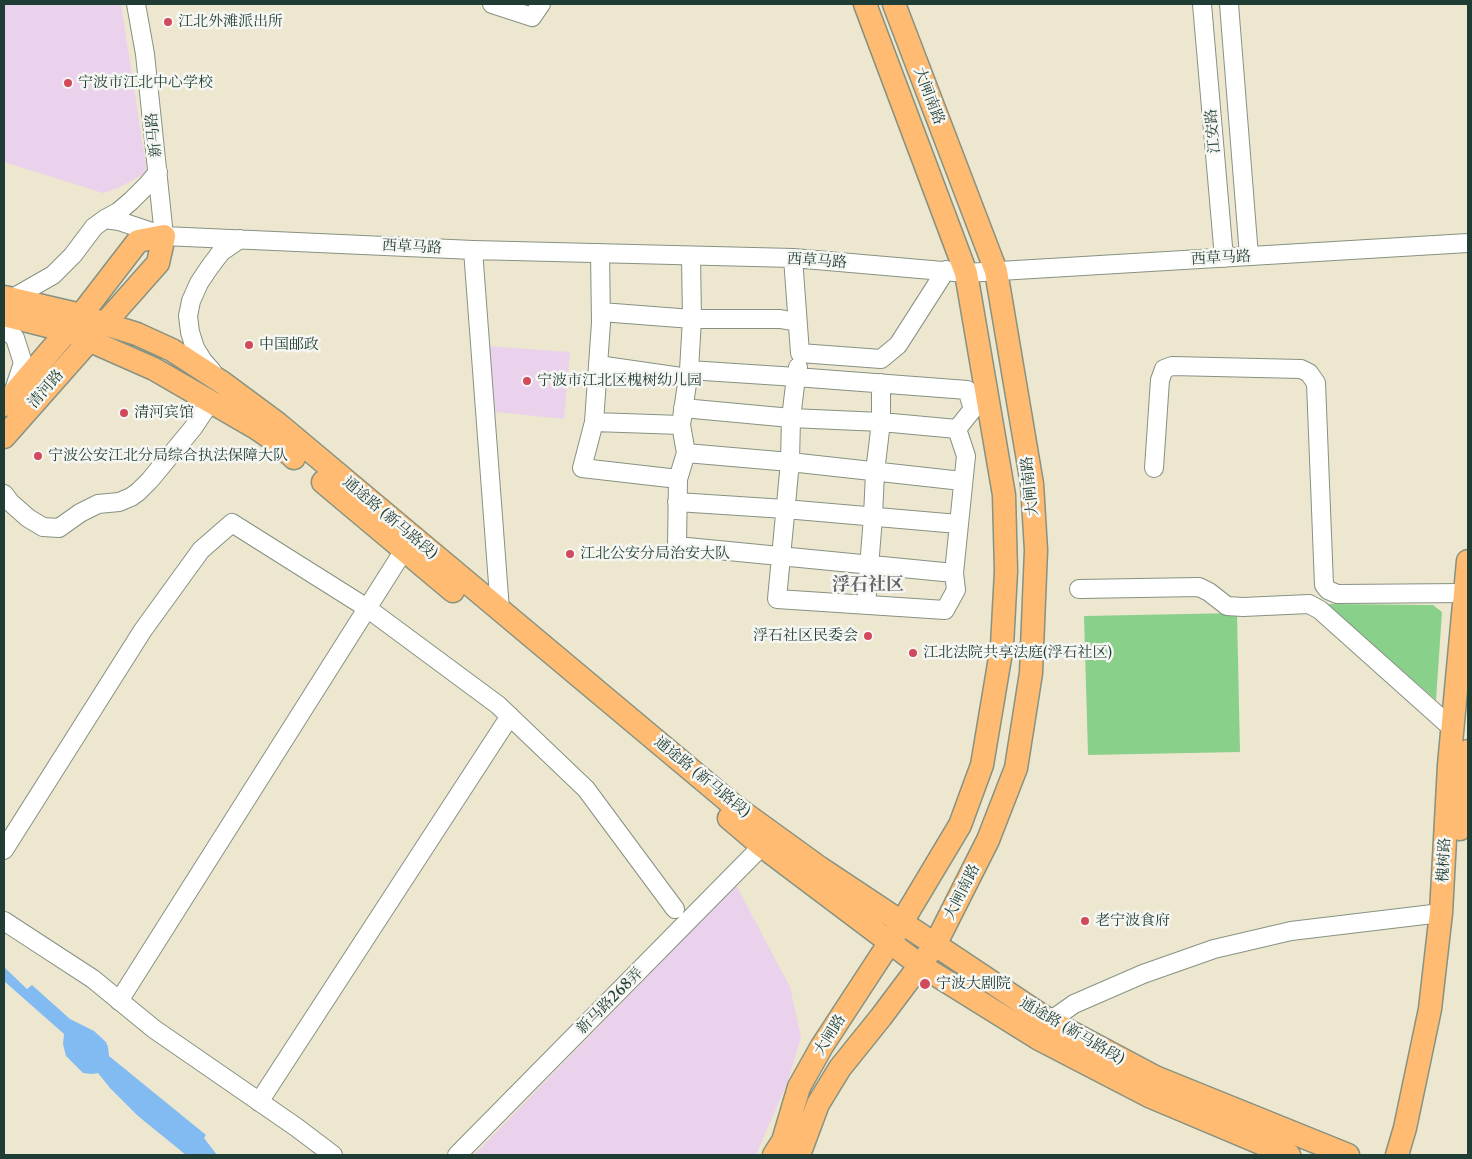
<!DOCTYPE html>
<html>
<head>
<meta charset="utf-8">
<style>
  body { margin:0 }
  #map { position:relative; width:1472px; height:1159px; overflow:hidden; background:#ede7cf; font-family:"Libre Caslon Text",serif }
  canvas { display:block }
  .frame { position:absolute; inset:0; border:5px solid #1f3d34; pointer-events:none }
</style>
</head>
<body>
<div id="map">
<canvas width="1472" height="1159"></canvas>
<div class="frame"></div>
</div>
<script>
const ctx = document.querySelector('canvas').getContext('2d');
ctx.lineJoin = 'round';
function paint(path, color) { ctx.fillStyle = color; ctx.fill(path, 'evenodd'); }
const toPath = rows => new Path2D(rows.map(r => 'M' + r).join(''));
function strokePath(path, color, width, dash) { ctx.strokeStyle = color; ctx.lineWidth = width; ctx.lineCap = dash ? 'butt' : 'round'; ctx.setLineDash(dash || []); ctx.stroke(path); }
function drawText(font, color, halo, rows, align = 'center') {
  ctx.font = font + ' "Libre Caslon Text","Noto Serif SC",serif'; ctx.lineWidth = 5; ctx.setLineDash([]); ctx.textBaseline = 'middle'; ctx.strokeStyle = halo; ctx.fillStyle = color; for (const [text, x, y, turn = 0] of rows) {
    ctx.save(); ctx.translate(x, y); ctx.rotate((+turn || 0) * Math.PI / 180); ctx.textAlign = isNaN(turn) ? turn : align; if (halo) ctx.strokeText(text, 0, 0); ctx.fillText(text, 0, 0); ctx.restore();
  }
}
const built = toPath([
  [4,4,121,4,147,172,118,188,103,193,4,162],
  [487,346,570,352,564,419,487,411],
  [736,885,790,987,801,1037,788,1081,756,1155,474,1155]
]);
const green = toPath([
  [1326,604,1433,605,1442,612,1436,700],
  [1237,613,1240,752,1088,755,1084,616]
]);
const water = toPath([
  [4,967,27,989,32,985,70,1019,94,1031,106,1042,108,1047,109,1056,206,1135,204,1138,217,1155,186,1155,138,1116,110,1088,98,1073,92,1074,83,1073,66,1056,63,1044,64,1034,4,981]
]);
const minor = toPath([
  [136,4,145,54,164,236],
  [492,4,532,17,541,4],
  [1202,4,1224,258],
  [1229,4,1249,256],
  [105,219,118,212,131,201,148,184,158,172],
  [473,250,500,610],
  [600,253,601,323,594,422,582,468,678,479,677,546,954,573],
  [691,256,692,319,780,319,797,322],
  [793,258,800,353,881,359,898,345,946,270],
  [11,299,53,275,73,255,94,227,105,219,119,221,164,236,473,250,793,258,966,273,1468,243],
  [601,312,692,319,689,370,681,425,686,453,678,479],
  [4,328,15,338,23,363,14,390],
  [598,365,688,378],
  [689,370,796,377,798,367],
  [212,371,203,361,195,348,190,332,188,316,191,301,199,283,209,268,221,252,240,239],
  [796,377,967,390,973,409,957,429,966,456,954,573,956,590,945,610,777,599,790,462,791,418,796,377],
  [683,408,791,418,881,422,957,429],
  [594,422,681,425],
  [686,453,790,462,962,481],
  [1154,468,1160,380,1164,369,1172,366,1301,369,1309,373,1316,383,1324,585,1328,590,1337,594,1465,593],
  [4,494,10,502,28,518,43,527,59,528,80,513,98,504,119,502,131,497,138,492,150,480,193,428,211,401],
  [677,502,785,509,958,524],
  [1079,589,1199,587,1209,592,1227,606,1243,607,1309,604,1320,610,1453,729],
  [866,605,873,517,875,472,881,422,881,383],
  [4,850,143,630,201,550,232,523,367,608,498,705,586,789,675,909],
  [4,921,93,979,154,1029,296,1127,333,1155],
  [119,1001,404,550],
  [1050,1021,1074,1004,1143,974,1214,949,1291,931,1441,913],
  [259,1102,510,716],
  [457,1155,762,846]
]);
const major = toPath([
  [4,297,81,315,105,324,137,334,172,350,223,383,277,423,733,805,820,868,1050,1021,1155,1077,1348,1155],
  [4,315,68,331,154,369,256,428,275,441,294,458],
  [4,405,81,315,138,241,164,236,158,263,4,437],
  [323,482,453,591],
  [729,818,762,846,920,965,1039,1039,1149,1096,1289,1155],
  [1460,829,1468,751],
  [774,1155,783,1141,799,1087,822,1046,890,942,960,825,982,765,1002,646,1006,571,1004,495,966,273,865,4],
  [799,1155,818,1104,840,1068,881,1017,935,945,988,840,1016,768,1031,673,1036,550,1032,484,996,271,894,4],
  [1397,1155,1405,1128,1430,1009,1441,913,1449,765,1468,561]
]);
const markers = [
  [168,22,5,"#d1495b"],
  [68,83,5,"#d1495b"],
  [249,345,5,"#d1495b"],
  [527,381,5,"#d1495b"],
  [124,413,5,"#d1495b"],
  [38,456,5,"#d1495b"],
  [570,554,5,"#d1495b"],
  [868,636,5,"#d1495b"],
  [913,653,5,"#d1495b"],
  [1085,921,5,"#d1495b"],
  [925,984,6,"#d1495b"]
];
const poiNames = [
  ["江北外滩派出所",178,22],
  ["宁波市江北中心学校",78,83],
  ["中国邮政",259,345],
  ["宁波市江北区槐树幼儿园",537,381],
  ["清河宾馆",134,413],
  ["宁波公安江北分局综合执法保障大队",48,456],
  ["江北公安分局治安大队",580,554],
  ["浮石社区民委会",858,636,"right"],
  ["江北法院共享法庭(浮石社区)",923,653],
  ["老宁波食府",1095,921],
  ["宁波大剧院",936,984]
];
const streetNames = [
  ["大闸南路",929,96,69],
  ["江安路",1213,131,-95],
  ["新马路",154,135,-96],
  ["西草马路",412,247,3],
  ["西草马路",1221,258,-3],
  ["西草马路",817,261,4],
  ["清河路",46,389,-49],
  ["大闸南路",1030,486,-96],
  ["通途路 (新马路段)",390,518,40],
  ["通途路 (新马路段)",702,777,39],
  ["槐树路",1444,860,-87],
  ["大闸南路",962,892,-63],
  ["新马路268弄",610,1001,-45],
  ["通途路 (新马路段)",1072,1031,30],
  ["大闸路",830,1035,-58]
];
const quarterNames = [
  ["浮石社区",868,585]
];
paint(built, '#ead1ec');
paint(green, '#89d08b');
paint(water, '#81bbf2');
strokePath(minor, '#869282', 20);
strokePath(major, '#869282', 25);
strokePath(minor, '#fff', 18);
strokePath(major, '#febb71', 22);
for (const [x, y, r, color] of markers) { const dot = new Path2D(); dot.arc(x, y, r, 0, 2 * Math.PI); ctx.fillStyle = color; ctx.fill(dot); strokePath(dot, '#f6f6f2', 2); }
drawText('15px', '#1f3d34', '#f6f6f2', poiNames, 'left');
drawText('15px', '#1f3d34', '#f6f6f2', streetNames);
drawText('bold 18px', '#646568', '#f6f6f2', quarterNames);
</script>
</body>
</html>
